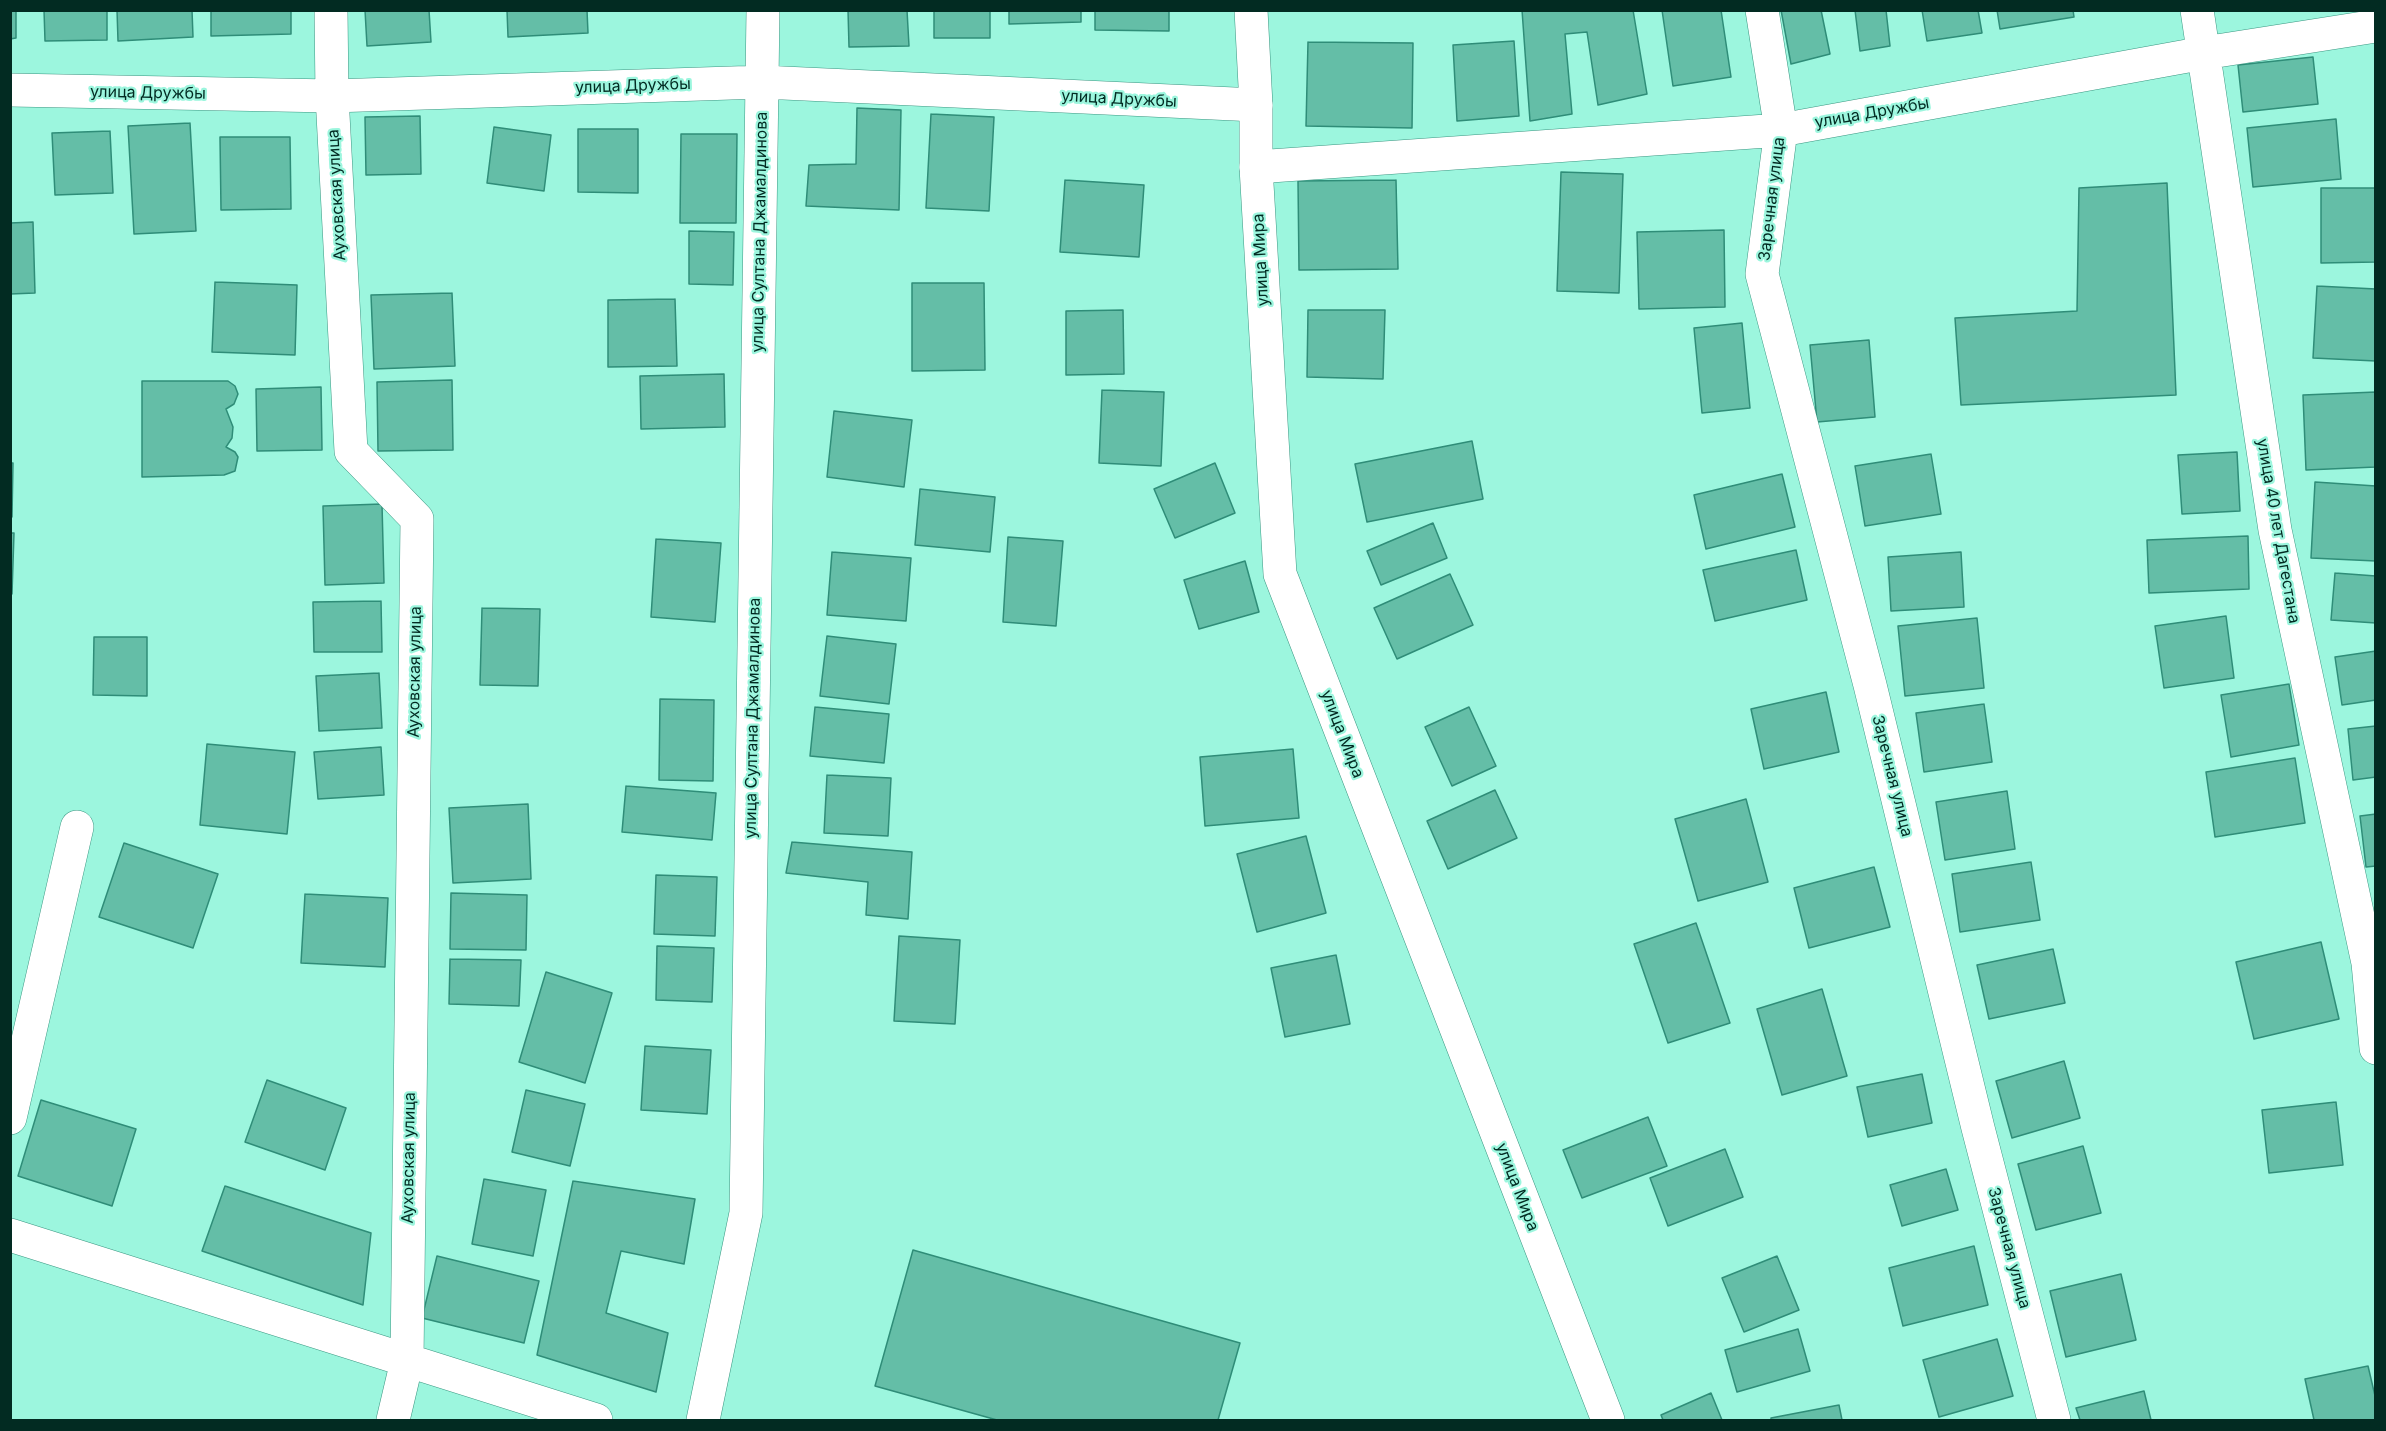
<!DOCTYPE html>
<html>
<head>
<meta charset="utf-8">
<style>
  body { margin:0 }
  #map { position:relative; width:2386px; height:1431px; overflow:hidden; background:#9cf6de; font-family:Inter,sans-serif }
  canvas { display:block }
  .frame { position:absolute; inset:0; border:12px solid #022b22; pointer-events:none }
</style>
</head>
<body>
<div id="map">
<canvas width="2386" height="1431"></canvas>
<div class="frame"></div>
</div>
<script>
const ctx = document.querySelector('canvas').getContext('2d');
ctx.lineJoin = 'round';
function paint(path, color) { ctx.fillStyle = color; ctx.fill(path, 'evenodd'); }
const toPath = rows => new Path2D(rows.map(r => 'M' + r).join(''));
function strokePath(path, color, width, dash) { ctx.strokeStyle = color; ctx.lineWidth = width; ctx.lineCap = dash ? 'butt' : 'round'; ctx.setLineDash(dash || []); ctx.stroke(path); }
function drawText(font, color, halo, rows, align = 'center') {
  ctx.font = font + ' Inter,sans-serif'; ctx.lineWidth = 4.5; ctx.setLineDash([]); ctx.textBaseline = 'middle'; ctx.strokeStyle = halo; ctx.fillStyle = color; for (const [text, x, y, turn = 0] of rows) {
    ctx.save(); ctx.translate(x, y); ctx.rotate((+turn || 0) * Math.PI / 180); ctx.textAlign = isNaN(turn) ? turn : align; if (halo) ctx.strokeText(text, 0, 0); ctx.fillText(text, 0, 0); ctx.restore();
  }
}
const building = toPath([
  [10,10,16,10,16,38,10,39,10,10],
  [44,10,107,10,107,40,45,41,44,10],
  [117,10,192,10,193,37,118,41,117,10],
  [211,10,291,10,291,34,211,36,211,10],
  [365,10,429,10,431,42,367,46,365,10],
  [507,10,587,10,588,33,508,37,507,10],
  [848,10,907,10,909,46,849,47,848,10],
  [934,10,990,10,990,38,934,38,934,10],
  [1009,10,1081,10,1081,22,1009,24,1009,10],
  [1095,10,1169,10,1169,31,1095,30,1095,10],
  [1522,10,1633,10,1647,94,1598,105,1587,32,1565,34,1572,114,1530,121,1522,10],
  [1662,10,1721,10,1731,77,1673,86,1662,10],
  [1781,10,1821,10,1830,54,1791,64,1781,10],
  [1855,10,1886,10,1890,46,1860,51,1855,10],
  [1922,10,1978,10,1982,33,1927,41,1922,10],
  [1997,10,2073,10,2074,17,2000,29,1997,10],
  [1514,41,1519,116,1457,121,1453,45,1514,41],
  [1308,42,1413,43,1412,128,1306,126,1308,42],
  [2313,57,2318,104,2243,112,2238,65,2313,57],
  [857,108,901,110,899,210,806,206,809,165,856,164,857,108],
  [931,114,994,117,989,211,926,208,931,114],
  [420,116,421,174,366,175,365,117,420,116],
  [2336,119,2341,179,2253,187,2247,128,2336,119],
  [190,123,196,231,134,234,128,126,190,123],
  [494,127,551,135,544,191,487,183,494,127],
  [578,129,638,129,638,193,578,192,578,129],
  [110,131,113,193,55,195,52,133,110,131],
  [681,134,737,134,736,223,680,223,681,134],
  [220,137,290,137,291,209,221,210,220,137],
  [1561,172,1623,174,1619,293,1557,291,1561,172],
  [1065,180,1144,185,1139,257,1060,252,1065,180],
  [1396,180,1398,269,1299,270,1298,181,1396,180],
  [2167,183,2176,395,1961,405,1955,318,2077,311,2079,188,2167,183],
  [2321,188,2376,188,2376,262,2321,263,2321,188],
  [33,222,35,293,10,294,10,223,33,222],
  [1724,230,1725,307,1639,309,1637,232,1724,230],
  [689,231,734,232,733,285,689,284,689,231],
  [215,282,297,285,295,355,212,352,215,282],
  [912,283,984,283,985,370,912,371,912,283],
  [2317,286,2376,289,2376,361,2313,358,2317,286],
  [452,293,455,366,374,369,371,295,452,293],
  [675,299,677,366,608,367,608,300,675,299],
  [1123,310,1124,374,1066,375,1066,311,1123,310],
  [1308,310,1385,310,1383,379,1307,377,1308,310],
  [1742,323,1750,408,1702,413,1694,328,1742,323],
  [1869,340,1875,417,1817,422,1810,345,1869,340],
  [724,374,725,427,641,429,640,376,724,374],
  [452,380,453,450,378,451,377,382,452,380],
  [142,381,228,381,235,386,238,394,234,404,226,409,233,427,232,438,226,447,235,452,238,457,235,471,224,475,142,477,142,381],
  [321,387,322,450,257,451,256,389,321,387],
  [1102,390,1164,392,1161,466,1099,463,1102,390],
  [2376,392,2376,467,2306,470,2303,395,2376,392],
  [834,411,912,420,904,487,827,477,834,411],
  [1472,441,1483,499,1367,522,1355,464,1472,441],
  [2237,452,2240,511,2182,514,2178,455,2237,452],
  [1931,454,1941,514,1865,526,1855,466,1931,454],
  [10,463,13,463,12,517,10,517,10,463],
  [1215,463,1235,513,1175,538,1154,489,1215,463],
  [1782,474,1795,527,1706,549,1694,495,1782,474],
  [2315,482,2376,486,2376,561,2311,558,2315,482],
  [920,489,995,497,990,552,915,545,920,489],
  [382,504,384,583,325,585,323,506,382,504],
  [1433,523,1447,558,1381,585,1367,551,1433,523],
  [10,533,14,533,12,594,10,594,10,533],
  [2248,536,2249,589,2149,593,2147,540,2248,536],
  [1008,537,1063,541,1056,626,1003,622,1008,537],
  [656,539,721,543,715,622,651,617,656,539],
  [1796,550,1807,600,1715,621,1703,570,1796,550],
  [832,552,911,558,906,621,827,615,832,552],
  [1961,552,1964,607,1891,611,1888,557,1961,552],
  [1245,561,1259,612,1199,629,1184,580,1245,561],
  [2335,573,2376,576,2376,623,2331,620,2335,573],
  [1450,574,1473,625,1397,659,1374,608,1450,574],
  [381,601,382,652,314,652,313,602,381,601],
  [482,608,540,609,538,686,480,685,482,608],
  [2226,616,2234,678,2164,688,2155,626,2226,616],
  [1977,618,1984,688,1905,696,1898,626,1977,618],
  [827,636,896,644,889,704,820,696,827,636],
  [94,637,147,637,147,696,93,695,94,637],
  [2376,651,2376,700,2342,705,2335,657,2376,651],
  [379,673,382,728,319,731,316,676,379,673],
  [2289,684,2299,745,2231,757,2221,695,2289,684],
  [1826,692,1839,752,1764,769,1751,709,1826,692],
  [660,699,714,700,713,781,659,780,660,699],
  [1984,704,1992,762,1924,772,1916,713,1984,704],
  [815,707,889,714,884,763,810,756,815,707],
  [1469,707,1496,766,1452,786,1425,727,1469,707],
  [2376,726,2376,777,2353,780,2348,729,2376,726],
  [207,744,295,752,287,834,200,825,207,744],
  [381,747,384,795,318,799,314,752,381,747],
  [1293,749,1299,818,1205,826,1200,757,1293,749],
  [2295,758,2305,823,2215,837,2206,772,2295,758],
  [827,775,891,778,888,836,824,833,827,775],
  [626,786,716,793,712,840,622,832,626,786],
  [1495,790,1517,838,1448,869,1427,821,1495,790],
  [2007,791,2015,849,1945,860,1936,802,2007,791],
  [1746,799,1768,882,1698,901,1675,819,1746,799],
  [528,804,531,879,453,883,449,808,528,804],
  [2376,814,2376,866,2366,867,2360,816,2376,814],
  [1306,836,1326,913,1257,932,1237,854,1306,836],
  [792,842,912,852,908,919,866,915,868,882,786,873,792,842],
  [124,843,218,874,193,948,99,917,124,843],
  [2031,862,2040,920,1960,932,1952,874,2031,862],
  [1874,867,1890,927,1809,948,1794,888,1874,867],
  [656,875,717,877,715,936,654,934,656,875],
  [451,893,527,895,526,950,450,949,451,893],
  [305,894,388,898,385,967,301,963,305,894],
  [1696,923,1730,1023,1668,1043,1634,944,1696,923],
  [899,936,960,940,955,1024,894,1021,899,936],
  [2321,942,2339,1019,2254,1039,2236,962,2321,942],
  [657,946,714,948,712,1002,656,1000,657,946],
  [2053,949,2065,1003,1989,1019,1977,965,2053,949],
  [1336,955,1350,1024,1285,1037,1271,968,1336,955],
  [450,959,521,960,519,1006,449,1004,450,959],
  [546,972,612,993,585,1083,519,1062,546,972],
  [1822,989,1847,1076,1782,1095,1757,1009,1822,989],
  [645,1046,711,1050,707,1114,641,1110,645,1046],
  [2064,1061,2080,1118,2012,1138,1996,1081,2064,1061],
  [1922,1074,1932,1123,1868,1137,1857,1087,1922,1074],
  [267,1080,346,1108,325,1170,245,1142,267,1080],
  [526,1090,585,1104,570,1166,512,1152,526,1090],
  [41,1100,136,1129,112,1206,18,1176,41,1100],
  [2336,1102,2343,1165,2269,1173,2262,1110,2336,1102],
  [1648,1117,1667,1166,1582,1198,1563,1150,1648,1117],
  [2083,1146,2101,1213,2036,1230,2018,1164,2083,1146],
  [1725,1149,1743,1197,1668,1226,1650,1178,1725,1149],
  [1946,1169,1958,1210,1902,1226,1890,1185,1946,1169],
  [484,1179,546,1190,533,1256,472,1244,484,1179],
  [573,1181,695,1199,684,1264,621,1251,606,1313,668,1333,656,1392,537,1355,573,1181],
  [225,1186,371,1233,363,1305,202,1251,225,1186],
  [1974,1246,1988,1305,1903,1326,1889,1268,1974,1246],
  [913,1250,1240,1343,1218,1420,997,1420,875,1386,913,1250],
  [437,1256,539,1281,524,1343,422,1318,437,1256],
  [1777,1256,1799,1310,1744,1332,1722,1278,1777,1256],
  [2121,1274,2136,1340,2066,1357,2050,1291,2121,1274],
  [1798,1329,1810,1371,1737,1392,1725,1350,1798,1329],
  [1997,1339,2013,1396,1939,1417,1923,1360,1997,1339],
  [2368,1366,2376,1400,2376,1420,2314,1420,2305,1379,2368,1366],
  [2144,1391,2151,1420,2080,1420,2076,1408,2144,1391],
  [1711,1393,1722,1420,1663,1420,1661,1415,1711,1393],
  [1839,1405,1842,1420,1771,1420,1771,1418,1839,1405]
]);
const minor = toPath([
  [331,10,332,96,351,451,417,519,407,1361,393,1420],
  [1762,10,1781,130,1762,274,1870,685,1978,1128,2054,1420],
  [2197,10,2275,530,2368,963,2376,1048],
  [10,90,332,96,762,82,1256,105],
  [1256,167,1781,130,2204,53,2376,26],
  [10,1118,77,827],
  [10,1235,596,1420],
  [703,1420,746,1213,763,10]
]);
const major = toPath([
  [1251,10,1256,105,1256,167,1280,574,1608,1420]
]);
const streetNames = [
  ["улица Дружбы",633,86,-2],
  ["улица Дружбы",148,93,1],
  ["улица Дружбы",1119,99,3],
  ["улица Дружбы",1872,113,-10],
  ["Ауховская улица",337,195,-93],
  ["Заречная улица",1772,199,-83],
  ["улица Султана Джамалдинова",760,232,-89],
  ["улица Мира",1261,260,-93],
  ["улица 40 лет Дагестана",2278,531,80],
  ["Ауховская улица",415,672,-89],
  ["улица Султана Джамалдинова",753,718,-89],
  ["улица Мира",1342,734,69],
  ["Заречная улица",1892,776,76],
  ["Ауховская улица",409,1158,-89],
  ["улица Мира",1517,1187,69],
  ["Заречная улица",2009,1248,75]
];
paint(building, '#64bea7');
strokePath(building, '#2f8d78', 1.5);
strokePath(minor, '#3b9782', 34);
strokePath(major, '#3b9782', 34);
strokePath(minor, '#fff', 33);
strokePath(major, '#fff', 33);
drawText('16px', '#022b22', '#9cf6de', streetNames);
</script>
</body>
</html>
